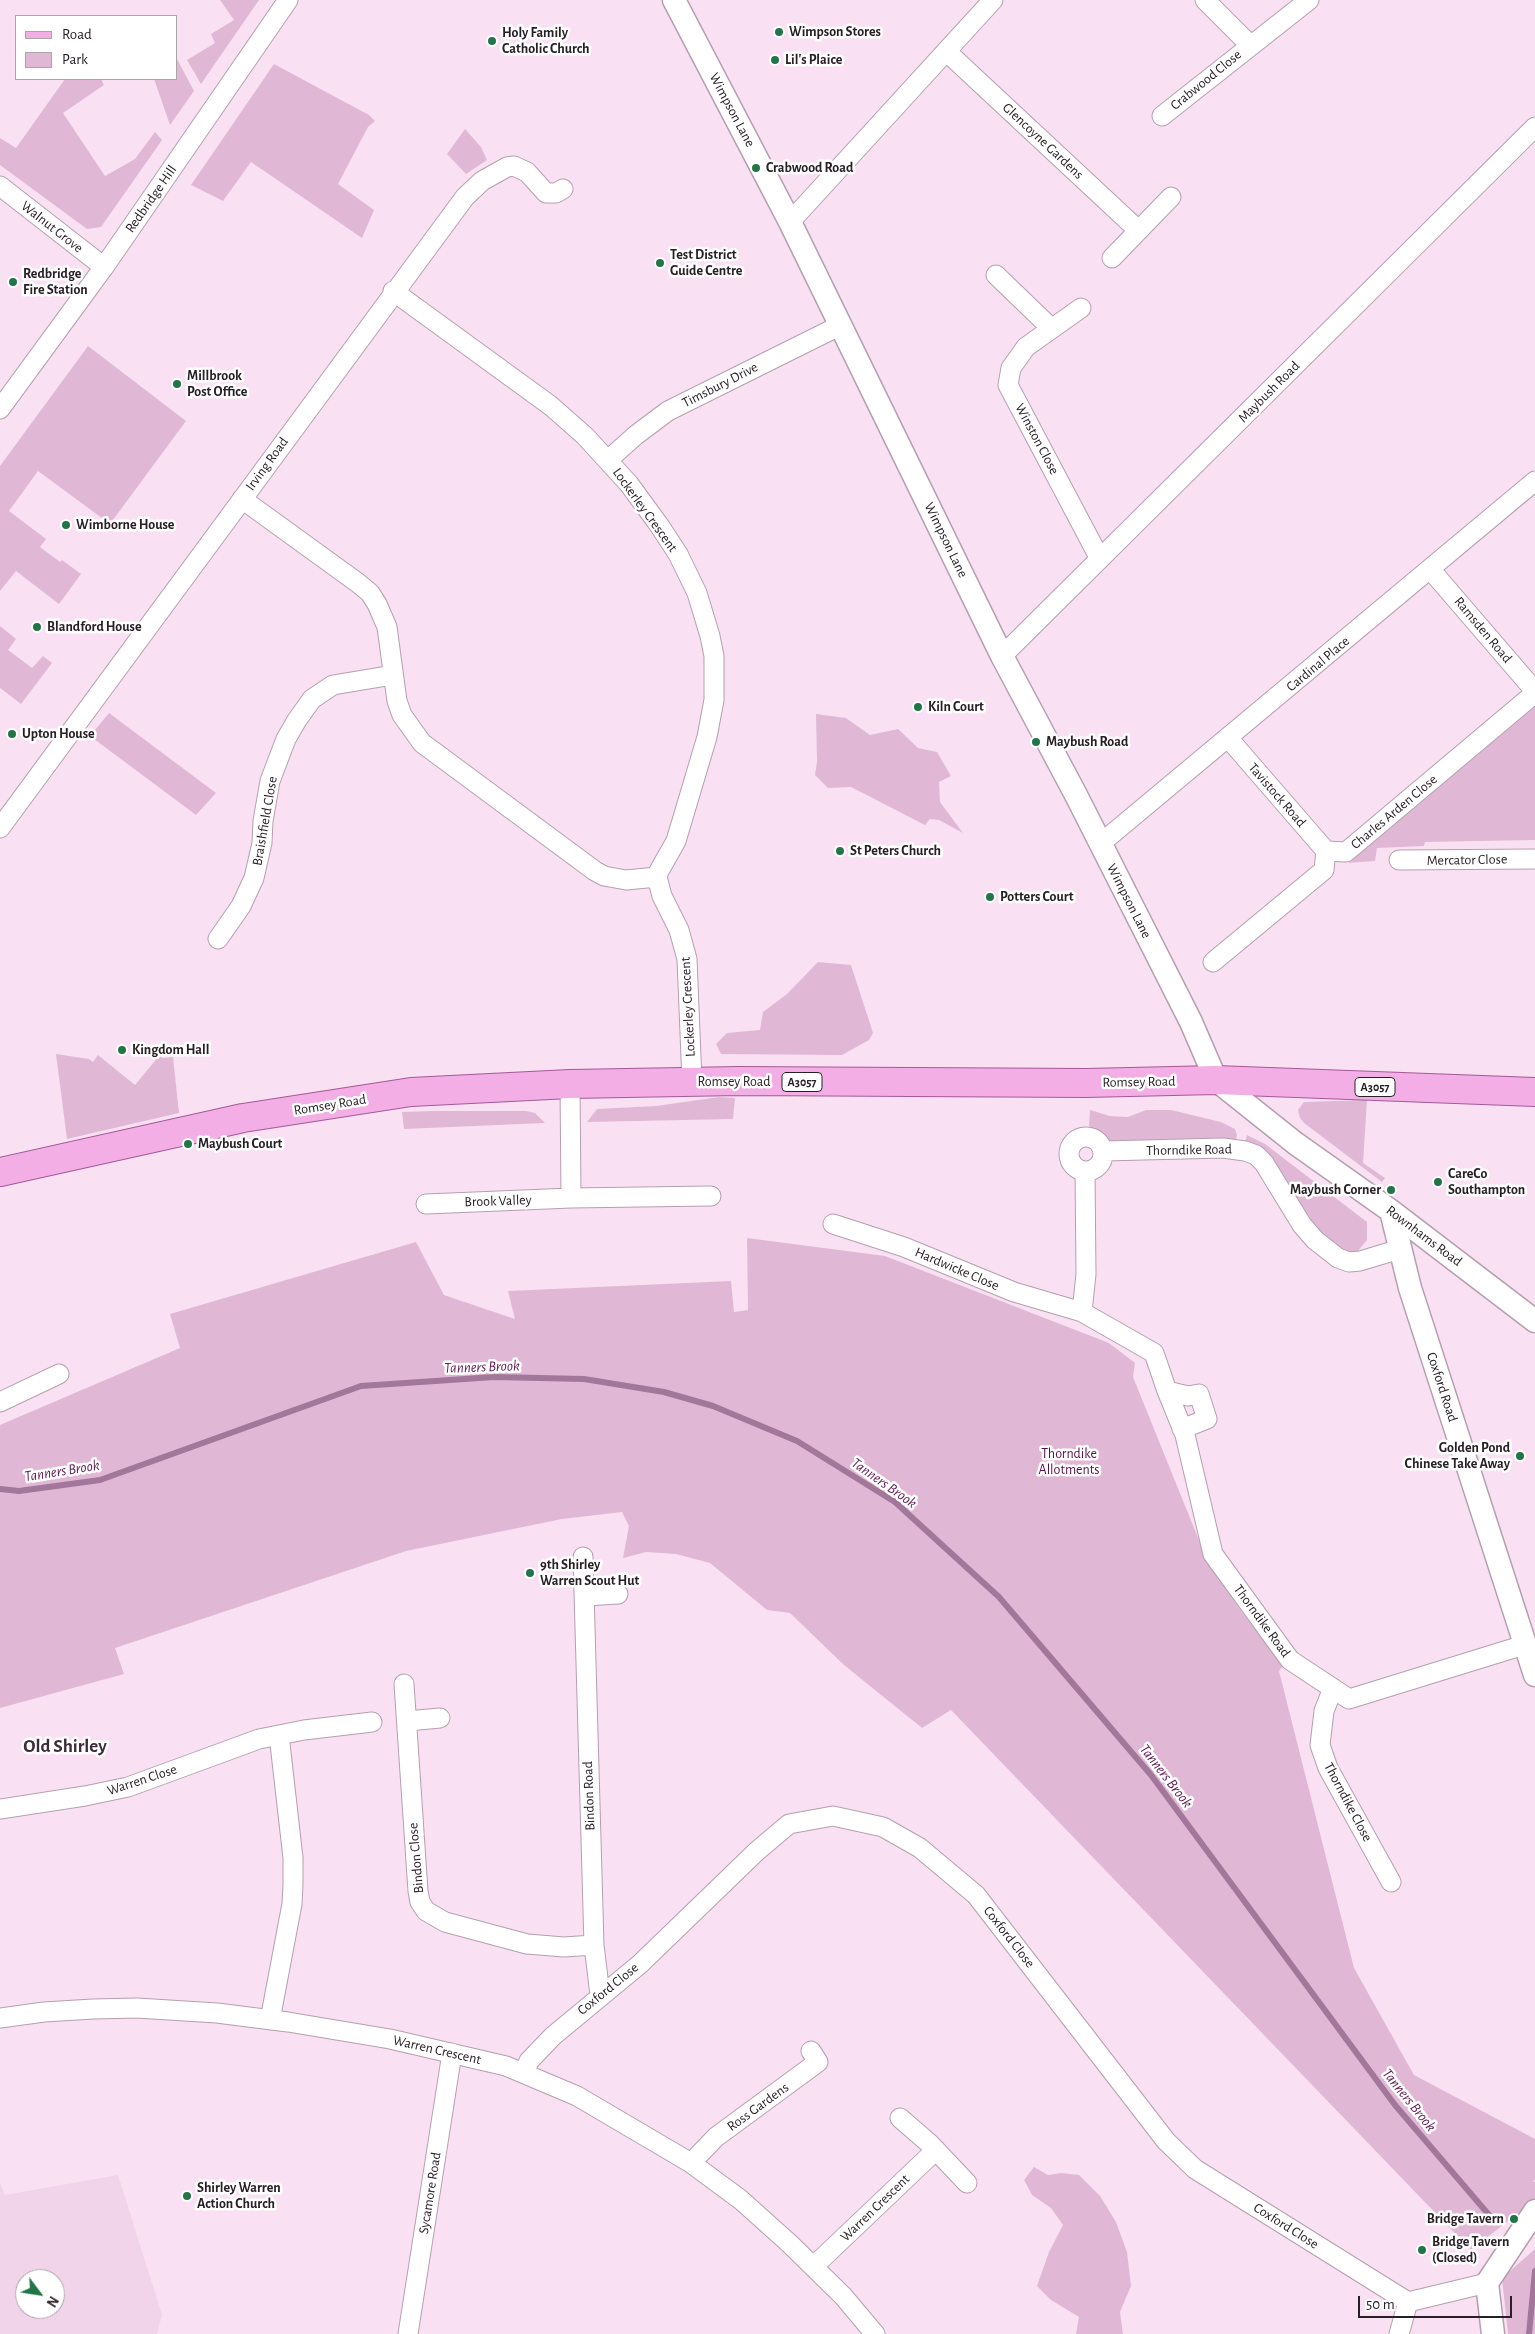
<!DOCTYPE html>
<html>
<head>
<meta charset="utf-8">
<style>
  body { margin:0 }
  #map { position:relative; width:1535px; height:2334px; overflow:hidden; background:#f9e1f3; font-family:"Alegreya Sans",sans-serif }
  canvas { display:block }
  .legend { position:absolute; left:15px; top:15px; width:162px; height:65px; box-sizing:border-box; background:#fff; border:1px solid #a9a6a8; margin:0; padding:6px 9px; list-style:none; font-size:15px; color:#282026 }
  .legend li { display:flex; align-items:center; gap:10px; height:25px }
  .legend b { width:25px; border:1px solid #a9a6a8 }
  .north { position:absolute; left:15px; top:2269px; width:50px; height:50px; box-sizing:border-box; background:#fff; border:1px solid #a9a6a8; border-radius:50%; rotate:121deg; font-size:14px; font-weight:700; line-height:20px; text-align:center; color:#282026 }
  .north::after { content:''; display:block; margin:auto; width:18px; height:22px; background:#217547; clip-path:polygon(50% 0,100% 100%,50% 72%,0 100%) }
  .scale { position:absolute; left:1358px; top:2296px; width:154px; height:22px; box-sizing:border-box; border:2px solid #282026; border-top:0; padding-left:6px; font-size:15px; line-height:18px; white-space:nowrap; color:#282026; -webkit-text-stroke:4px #fff; paint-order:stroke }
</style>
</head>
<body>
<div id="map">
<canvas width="1535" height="2334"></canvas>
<ul class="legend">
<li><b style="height:6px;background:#f2aee5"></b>Road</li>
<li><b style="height:14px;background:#e0b8d6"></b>Park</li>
</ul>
<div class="north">N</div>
<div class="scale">50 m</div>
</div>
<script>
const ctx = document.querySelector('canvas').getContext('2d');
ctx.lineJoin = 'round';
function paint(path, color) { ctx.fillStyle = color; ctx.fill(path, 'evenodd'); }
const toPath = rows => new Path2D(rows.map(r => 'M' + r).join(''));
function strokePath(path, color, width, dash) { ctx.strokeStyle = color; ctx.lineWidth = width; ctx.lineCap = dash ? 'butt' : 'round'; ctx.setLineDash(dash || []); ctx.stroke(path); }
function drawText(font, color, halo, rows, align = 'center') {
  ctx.font = font + ' "Alegreya Sans",sans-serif'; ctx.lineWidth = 5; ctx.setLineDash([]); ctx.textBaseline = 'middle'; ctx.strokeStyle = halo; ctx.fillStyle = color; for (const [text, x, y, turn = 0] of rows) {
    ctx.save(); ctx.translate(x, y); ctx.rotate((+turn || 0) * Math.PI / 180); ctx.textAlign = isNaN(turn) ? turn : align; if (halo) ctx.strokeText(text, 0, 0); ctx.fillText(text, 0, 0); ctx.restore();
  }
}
const built = toPath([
  [118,2175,162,2315,157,2334,0,2334,0,2183,5,2195],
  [25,2279,55,2279,55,2309,25,2309]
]);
const green = toPath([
  [220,0,259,0,201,84,187,60,215,43,211,34,234,20],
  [176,57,194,91,170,125,154,79,176,79],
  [274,64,369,115,375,121,368,127,338,184,374,210,362,238,251,162,223,201,191,185],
  [65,79,101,79,104,85,63,113,105,176,135,159,155,132,162,140,101,227,87,229,0,165,0,138,16,148],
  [465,129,481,147,487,160,466,174,447,154],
  [88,346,186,421,110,524,38,471,9,511,46,539,40,547,60,562,62,560,81,574,59,604,16,571,0,591,0,466],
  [0,626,16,639,8,650,32,668,43,656,52,663,21,704,0,688],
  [1535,706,1535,840,1425,842,1424,846,1377,848,1375,861,1348,863],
  [109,713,216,793,196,815,90,736],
  [816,714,846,718,870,735,898,729,918,748,937,752,951,776,939,782,940,802,963,833,939,820,930,819,925,825,851,787,828,788,815,775,817,761],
  [818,962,851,965,873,1033,869,1040,842,1055,721,1054,716,1044,727,1033,760,1030,763,1012,787,994],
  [56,1054,89,1059,93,1062,98,1055,135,1085,159,1056,163,1058,173,1057,179,1113,67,1139],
  [719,1097,735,1098,733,1119,587,1122,597,1109,656,1106],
  [1367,1100,1363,1163,1385,1178,1382,1182,1304,1123,1300,1118,1298,1110,1304,1102],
  [1090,1110,1110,1116,1128,1117,1146,1110,1171,1110,1221,1122,1235,1129,1237,1135,1236,1139,1119,1142,1111,1141,1089,1126],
  [434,1111,526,1111,535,1113,545,1123,404,1129,402,1112],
  [1247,1135,1265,1144,1367,1222,1367,1240,1357,1252,1351,1254,1341,1251,1323,1237,1245,1142],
  [747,1238,885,1256,1109,1343,1135,1363,1133,1377,1205,1555,1238,1607,1283,1666,1279,1671,1354,1968,1414,2075,1535,2139,1535,2179,1533,2182,1535,2182,1535,2200,1471,2250,951,1710,922,1728,844,1665,790,1613,767,1610,710,1563,676,1554,646,1552,623,1558,629,1526,622,1512,562,1519,406,1551,115,1648,124,1674,0,1708,0,1425,180,1348,170,1314,416,1242,444,1295,515,1319,508,1291,731,1281,734,1312,748,1310],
  [1034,2167,1048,2175,1061,2173,1079,2175,1100,2196,1116,2222,1127,2252,1131,2286,1120,2312,1123,2334,1076,2334,1079,2317,1051,2300,1037,2286,1049,2252,1063,2225,1051,2208,1032,2195,1024,2180],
  [1535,2249,1535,2334,1508,2334,1502,2278]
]);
const stream = toPath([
  [0,1489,19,1491,100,1480,361,1386,494,1377,584,1379,664,1392,713,1406,797,1441,895,1502,999,1597,1151,1775,1395,2105,1489,2215],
  [1529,2334,1535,2271]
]);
const minor = toPath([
  [1205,0,1250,45],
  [947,52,1138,230],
  [1162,116,1309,0],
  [0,186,104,267],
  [790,222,993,0],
  [1112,258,1171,197],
  [996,275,1051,328],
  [393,291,551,406,585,436,629,484,659,525,678,554,697,593,710,636,714,656,714,700,707,737,676,841,659,871,657,877,662,896,679,930,687,959,692,1082],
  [1081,308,1026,347,1011,368,1008,385,1100,559],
  [0,409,104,267,288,0],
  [608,460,636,435,668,411,841,325],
  [242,499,358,583,370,593,377,604,387,627,397,701,402,715,422,743,595,871,604,876,626,880,657,877],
  [1430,569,1535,691],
  [1002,656,1535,127],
  [1229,739,1326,851],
  [0,828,465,197,482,181,507,167,514,166,527,172,546,193,556,193,563,189],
  [1100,844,1535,481],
  [1399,860,1535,859],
  [218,939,241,906,254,878,262,843,263,821,270,781,286,739,297,720,312,699,333,685,393,675],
  [1213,962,1324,870,1326,851,1346,852,1535,693],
  [570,1084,571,1198],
  '1069 1154a17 17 0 1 1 34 0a17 17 0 1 1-34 0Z',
  [1104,1151,1223,1148,1245,1151,1256,1155,1264,1163,1302,1225,1315,1240,1338,1258,1349,1262,1360,1261,1400,1249],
  [1085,1171,1086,1274,1082,1312,1154,1353,1167,1391,1185,1435,1213,1554,1290,1660,1349,1699,1524,1645],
  [426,1204,571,1198,711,1196],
  [833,1224,904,1247,1014,1292,1082,1312],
  [1167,1391,1188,1396,1199,1394,1207,1419,1182,1429],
  [0,1402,59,1374],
  [583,1557,594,1945,600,1995],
  [585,1596,618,1594],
  [404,1684,418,1891,420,1902,426,1911,445,1922,527,1944,564,1947,594,1945],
  [1333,1688,1324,1711,1320,1745,1328,1768,1391,1882],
  [407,1721,440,1718],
  [0,1809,85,1796,128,1787,259,1739,304,1730,372,1722],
  [0,2018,44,2012,93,2009,137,2008,217,2013,288,2022,390,2039,506,2066,577,2096,691,2163,741,2200,790,2244,843,2296,875,2334],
  [270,2020,292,1904,293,1884,293,1858,279,1735],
  [524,2073,529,2061,553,2036,640,1964,757,1851,789,1824,833,1816,883,1827,920,1848,976,1895,1166,2141,1195,2169,1408,2302,1487,2283],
  [900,2118,930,2144,967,2183],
  [691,2163,716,2137,818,2062,811,2051],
  [814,2266,936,2150],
  [408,2334,452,2053],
  [1399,2334,1408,2302]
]);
const tertiary = toPath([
  [674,0,790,222,1002,656,1076,795,1191,1022,1216,1080,1295,1143,1391,1211,1535,1321],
  [1391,1211,1410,1288,1535,1675],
  [1493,2334,1487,2283,1535,2211]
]);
const primary = toPath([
  [0,1172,243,1118,411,1092,570,1084,739,1081,1086,1083,1216,1080,1535,1092]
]);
const markers = [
  [779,32,5,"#217547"],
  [492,41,5,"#217547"],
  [775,60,5,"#217547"],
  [756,168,5,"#217547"],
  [660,263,5,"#217547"],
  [13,282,5,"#217547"],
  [177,384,5,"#217547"],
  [66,525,5,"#217547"],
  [37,627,5,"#217547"],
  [918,707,5,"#217547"],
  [12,734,5,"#217547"],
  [1036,742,5,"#217547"],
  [840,851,5,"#217547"],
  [990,897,5,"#217547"],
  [122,1050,5,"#217547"],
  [188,1144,5,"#217547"],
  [1438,1182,5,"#217547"],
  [1391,1190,5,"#217547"],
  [1520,1456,5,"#217547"],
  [530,1573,5,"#217547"],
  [187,2196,5,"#217547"],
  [1514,2219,5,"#217547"],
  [1422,2250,5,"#217547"]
];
const shields = [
  [802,1082,40],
  [1375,1087,40]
];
const shieldNames = [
  ["A3057",802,1082],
  ["A3057",1375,1087]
];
const poiNames = [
  ["Wimpson Stores",789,32],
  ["Holy Family",502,33],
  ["Catholic Church",502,49],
  ["Lil's Plaice",785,60],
  ["Crabwood Road",766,168],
  ["Test District",670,255],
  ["Guide Centre",670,271],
  ["Redbridge",23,274],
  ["Fire Station",23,290],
  ["Millbrook",187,376],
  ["Post Office",187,392],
  ["Wimborne House",76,525],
  ["Blandford House",47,627],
  ["Kiln Court",928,707],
  ["Upton House",22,734],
  ["Maybush Road",1046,742],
  ["St Peters Church",850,851],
  ["Potters Court",1000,897],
  ["Kingdom Hall",132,1050],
  ["Maybush Court",198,1144],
  ["CareCo",1448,1174],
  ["Southampton",1448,1190],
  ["Maybush Corner",1381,1190,"right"],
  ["Golden Pond",1510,1448,"right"],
  ["Chinese Take Away",1510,1464,"right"],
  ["9th Shirley",540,1565],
  ["Warren Scout Hut",540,1581],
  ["Shirley Warren",197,2188],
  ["Action Church",197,2204],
  ["Bridge Tavern",1504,2219,"right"],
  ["Bridge Tavern",1432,2242],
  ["(Closed)",1432,2258]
];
const streetNames = [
  ["Crabwood Close",1206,80,-39],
  ["Wimpson Lane",732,110,62],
  ["Glencoyne Gardens",1043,141,43],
  ["Redbridge Hill",151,199,-55],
  ["Walnut Grove",52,227,38],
  ["Timsbury Drive",720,385,-27],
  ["Maybush Road",1269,392,-45],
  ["Winston Close",1037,439,62],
  ["Irving Road",267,464,-54],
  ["Lockerley Crescent",645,510,54],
  ["Wimpson Lane",946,540,64],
  ["Ramsden Road",1483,630,50],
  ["Cardinal Place",1318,664,-40],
  ["Tavistock Road",1277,795,49],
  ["Charles Arden Close",1394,812,-40],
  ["Braishfield Close",265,821,-80],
  ["Mercator Close",1467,860,-1],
  ["Wimpson Lane",1129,901,63],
  ["Lockerley Crescent",688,1007,-93],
  ["Romsey Road",734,1082],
  ["Romsey Road",1139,1082,-1],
  ["Romsey Road",330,1105,-9],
  ["Thorndike Road",1189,1150,-1],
  ["Brook Valley",498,1201,-2],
  ["Rownhams Road",1424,1236,37],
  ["Hardwicke Close",957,1269,23],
  ["Coxford Road",1442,1387,72],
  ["Thorndike Road",1262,1621,54],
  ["Warren Close",142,1780,-18],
  ["Bindon Road",589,1796,-92],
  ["Thorndike Close",1348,1802,62],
  ["Bindon Close",416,1858,-95],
  ["Coxford Close",1009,1937,52],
  ["Coxford Close",608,1989,-39],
  ["Warren Crescent",437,2050,13],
  ["Ross Gardens",758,2107,-36],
  ["Sycamore Road",430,2193,-81],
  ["Warren Crescent",875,2208,-44],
  ["Coxford Close",1286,2226,32]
];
const parkNames = [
  ["Thorndike",1069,1454],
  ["Allotments",1069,1470]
];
const waterNames = [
  ["Tanners Brook",482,1367,-2],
  ["Tanners Brook",62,1471,-9],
  ["Tanners Brook",884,1483,35],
  ["Tanners Brook",1166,1776,52],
  ["Tanners Brook",1409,2100,51]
];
const districtNames = [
  ["Old Shirley",65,1746]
];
paint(built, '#f1d3ea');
paint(green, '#e0b8d6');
strokePath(stream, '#a27799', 6);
strokePath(minor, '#b59faf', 21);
strokePath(tertiary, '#b59faf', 25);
strokePath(primary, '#a55996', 30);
strokePath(minor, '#fff', 19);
strokePath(tertiary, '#fff', 22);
strokePath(primary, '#f2aee5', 28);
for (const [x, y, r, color] of markers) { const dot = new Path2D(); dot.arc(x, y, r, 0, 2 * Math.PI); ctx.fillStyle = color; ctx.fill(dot); strokePath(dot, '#fff', 2); }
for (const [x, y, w] of shields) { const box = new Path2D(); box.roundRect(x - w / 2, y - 9.5, w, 19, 4); ctx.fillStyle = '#fff'; ctx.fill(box); strokePath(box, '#282026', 1); }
drawText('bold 12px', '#282026', null, shieldNames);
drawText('bold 14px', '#282026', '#fff', poiNames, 'left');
drawText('14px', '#282026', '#fff', streetNames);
drawText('14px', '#56114c', '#fff', parkNames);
drawText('italic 15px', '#611c56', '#fff', waterNames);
drawText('bold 19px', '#3e2c39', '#fff', districtNames);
</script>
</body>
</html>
